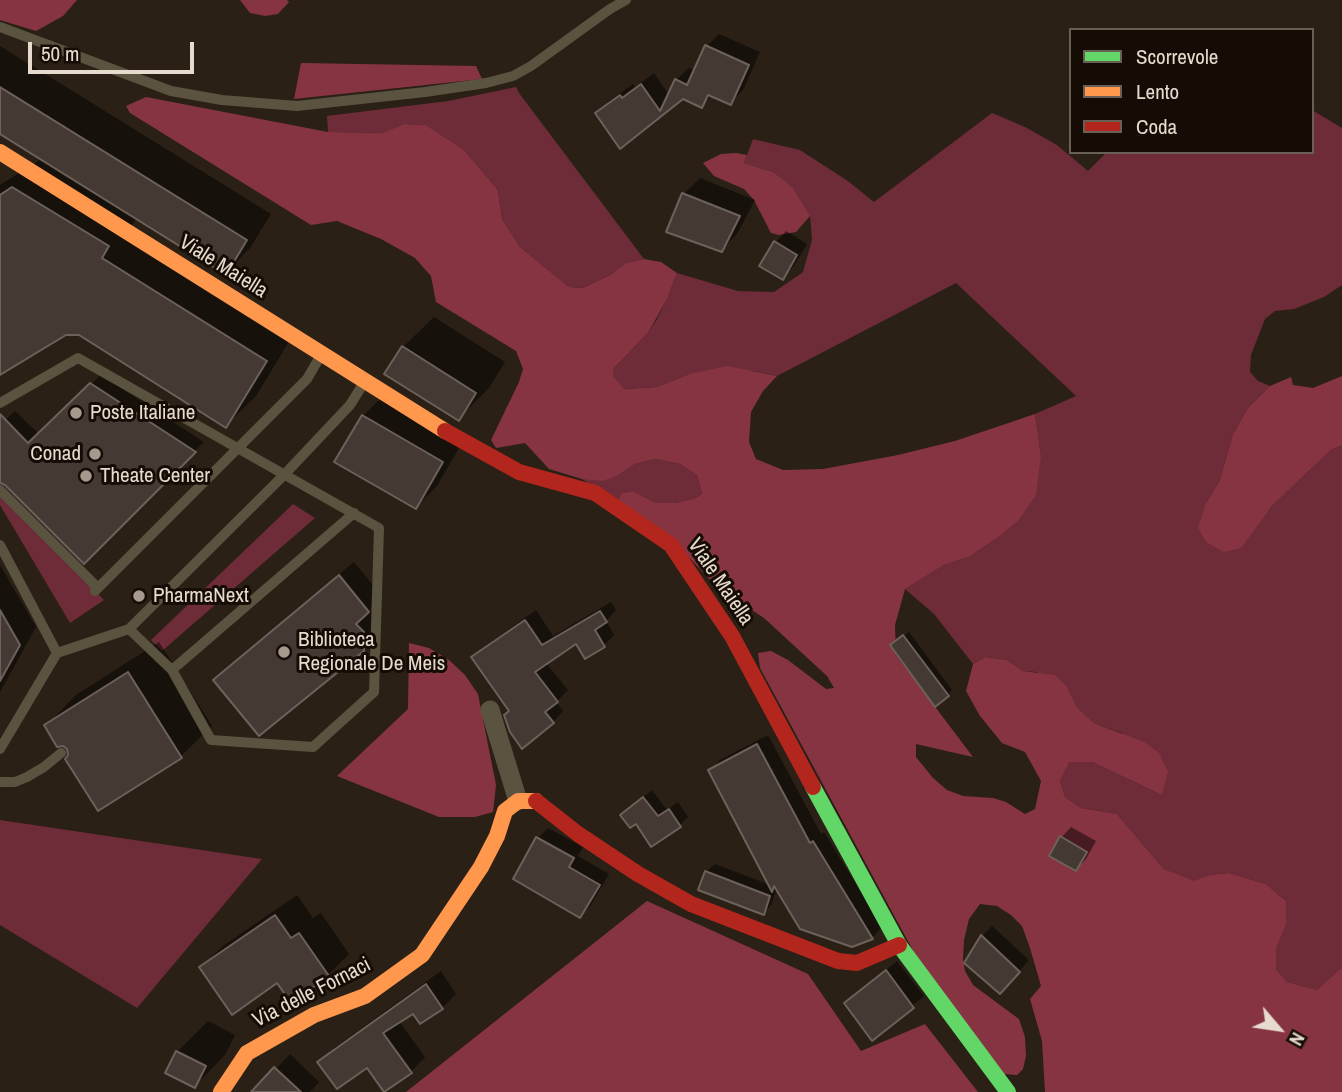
<!DOCTYPE html>
<html>
<head>
<meta charset="utf-8">
<style>
  body { margin:0 }
  #map { position:relative; width:1342px; height:1092px; overflow:hidden; background:#2a2015; font-family:"Archivo Narrow",sans-serif }
  canvas { display:block }
  .legend { position:absolute; left:1069px; top:28px; width:245px; height:126px; box-sizing:border-box; background:#150d05; border:2px solid #695f55; margin:0; padding:9px 12px; list-style:none; font-size:21px; color:#e7dbce }
  .legend li { display:flex; align-items:center; gap:14px; height:35px }
  .legend b { width:35px; border:2px solid #695f55 }
  .north { position:absolute; left:1244px; top:994px; width:70px; height:70px; -webkit-text-stroke:5px #150d05; paint-order:stroke; rotate:119deg; font-size:19px; font-weight:700; line-height:28px; text-align:center; color:#e7dbce }
  .north::after { content:''; display:block; margin:auto; width:24px; height:32px; background:#e7dbce; clip-path:polygon(50% 0,100% 100%,50% 72%,0 100%) }
  .scale { position:absolute; left:28px; top:42px; width:166px; height:32px; box-sizing:border-box; border:4px solid #e7dbce; border-top:0; padding-left:9px; font-size:21px; line-height:24px; white-space:nowrap; color:#e7dbce; -webkit-text-stroke:5px #150d05; paint-order:stroke }
</style>
</head>
<body>
<div id="map">
<canvas width="1342" height="1092"></canvas>
<ul class="legend">
<li><b style="height:9px;background:#63d668"></b>Scorrevole</li>
<li><b style="height:9px;background:#ff974d"></b>Lento</li>
<li><b style="height:9px;background:#b3261e"></b>Coda</li>
</ul>
<div class="north">N</div>
<div class="scale">50 m</div>
</div>
<script>
const ctx = document.querySelector('canvas').getContext('2d');
ctx.lineJoin = 'round';
function paint(path, color) { ctx.fillStyle = color; ctx.fill(path, 'evenodd'); }
const toPath = rows => new Path2D(rows.map(r => 'M' + r).join(''));
function strokePath(path, color, width, dash) { ctx.strokeStyle = color; ctx.lineWidth = width; ctx.lineCap = dash ? 'butt' : 'round'; ctx.setLineDash(dash || []); ctx.stroke(path); }
function drawText(font, color, halo, rows, align = 'center') {
  ctx.font = font + ' "Archivo Narrow",sans-serif'; ctx.lineWidth = 6; ctx.setLineDash([]); ctx.textBaseline = 'middle'; ctx.strokeStyle = halo; ctx.fillStyle = color; for (const [text, x, y, turn = 0] of rows) {
    ctx.save(); ctx.translate(x, y); ctx.rotate((+turn || 0) * Math.PI / 180); ctx.textAlign = isNaN(turn) ? turn : align; if (halo) ctx.strokeText(text, 0, 0); ctx.fillText(text, 0, 0); ctx.restore();
  }
}
const green = toPath([
  [516,87,519,93,644,259,626,263,610,275,583,288,569,287,520,247,502,219,498,190,463,149,426,125,404,124,384,133,328,132,327,116,448,101],
  [1312,110,1342,128,1342,285,1324,297,1294,309,1275,311,1265,319,1251,355,1250,372,1258,381,1270,386,1248,408,1233,434,1220,480,1206,503,1240,548,1272,506,1331,450,1342,445,1342,967,1317,990,1287,982,1276,969,1276,947,1286,925,1286,901,1266,884,1229,873,1210,875,1194,882,1164,869,1117,814,1081,808,1065,797,1060,781,1068,762,1092,762,1162,795,1122,733,1094,723,1077,707,1067,687,1036,672,1023,671,1007,660,985,657,973,664,934,614,905,589,944,565,969,557,1000,536,1018,521,1041,456,1035,414,1076,396,956,283,777,376,753,371,689,374,657,387,623,389,612,376,614,368,648,333,657,319,667,299,677,273,738,291,774,292,803,272,812,240,810,216,773,172,744,163,753,139,800,150,848,181,874,202,992,113,1025,127,1057,145,1088,171,1107,152,1312,152],
  [655,459,680,464,697,475,702,494,693,499,675,503,656,503,633,491,622,493,617,502,582,479,617,476,635,464],
  [0,493,104,600,70,623,0,505],
  [293,504,315,518,162,651,151,640],
  [0,820,262,859,137,1008,0,925]
]);
const forest = toPath([
  [0,0,77,0,63,16,36,31,0,20],
  [240,0,287,0,289,2,278,14,265,16,250,13],
  [301,63,476,66,482,79,294,99],
  [146,97,328,132,383,133,404,124,426,125,463,149,498,190,502,219,520,247,569,287,583,288,610,275,626,263,644,259,661,262,677,273,667,299,648,333,614,368,613,376,624,389,657,387,689,374,727,366,777,376,763,391,751,412,749,442,756,459,783,470,823,469,898,455,955,441,1035,414,1041,456,1036,495,1018,521,1000,536,969,557,944,565,905,589,895,625,896,655,973,757,916,744,916,757,933,778,947,790,963,796,993,798,1006,802,1025,814,1035,809,1041,781,1025,752,1002,743,980,716,966,691,973,664,985,657,1007,660,1023,671,1055,675,1067,687,1077,707,1094,723,1144,742,1159,753,1168,772,1162,795,1092,762,1069,762,1060,781,1065,797,1081,808,1117,814,1164,869,1194,881,1210,875,1229,873,1266,884,1286,901,1286,925,1276,948,1276,969,1287,982,1317,990,1342,967,1342,1092,1045,1092,1042,1041,1030,999,1041,986,1030,948,1022,926,1011,915,997,906,980,904,969,919,964,940,963,959,965,971,973,985,1019,1019,1025,1037,1026,1056,1023,1069,1017,1075,1002,1074,923,969,760,668,758,653,771,651,788,660,826,689,834,688,827,676,764,618,717,587,678,546,617,502,622,493,633,491,656,503,675,503,693,499,702,494,697,475,680,464,655,459,635,464,617,476,602,481,582,479,549,469,525,443,496,448,491,440,519,382,523,369,516,351,436,302,431,276,415,258,381,239,337,221,311,225,130,113,126,106],
  [736,153,747,155,744,163,773,172,792,187,810,216,796,232,779,235,771,233,754,200,744,189,714,176,703,163,721,154],
  [1342,376,1342,445,1331,450,1272,506,1241,548,1224,552,1206,542,1198,528,1206,503,1220,480,1233,434,1248,408,1270,386,1291,377,1293,385,1313,388],
  [409,643,429,648,449,660,465,675,478,694,496,785,493,812,475,817,439,817,337,776,408,709],
  [647,901,808,974,861,1051,925,1024,978,1092,406,1092]
]);
const shadow = toPath([
  [719,34,760,52,743,90,730,103,712,95,701,106,683,97,621,146,597,113,609,101,633,84,635,87,654,73,669,95,676,80,689,68,696,71,707,46],
  [0,46,271,214,250,248,225,273,137,217,131,227,296,330,256,396,225,426,80,333,66,334,0,373,0,185,43,158,0,130],
  [700,178,755,200,737,234,721,250,669,231,684,194],
  [786,231,807,244,793,267,782,278,762,266,776,242],
  [434,317,505,362,489,388,459,418,403,347],
  [101,375,204,442,84,561,0,479,0,425,15,411,39,434],
  [384,395,463,441,437,486,416,507,363,416],
  [354,562,382,596,370,609,378,617,378,634,363,650,215,680],
  [0,565,36,627,0,692],
  [611,602,616,610,606,621,614,635,604,645,585,656,576,641,546,663,568,690,556,702,563,711,553,722,511,710,473,657,484,647,536,610,553,636],
  [909,632,952,690,948,695,897,641],
  [159,642,212,726,181,756,98,809,69,748,46,726,76,695],
  [768,735,821,834,824,832,882,927,872,938,777,888,771,905,763,913,706,872,715,864,770,885,710,770,720,760],
  [652,790,667,810,678,802,688,817,680,825,651,844,636,821,622,815],
  [1071,827,1096,841,1086,859,1076,869,1061,838],
  [548,828,583,847,578,856,609,874,591,905,580,916,538,838],
  [297,895,313,918,321,913,349,954,328,975,277,981,201,967,223,946],
  [992,926,1029,960,1010,982,982,936],
  [897,961,924,996,872,1038,846,1004],
  [441,971,456,994,442,1008,414,1011,399,1021,425,1057,411,1072,385,1091,367,1065,319,1062,334,1048],
  [208,1021,235,1035,225,1055,195,1086,177,1052],
  [290,1054,319,1082,310,1092,254,1092]
]);
const building = toPath([
  [705,45,749,65,731,105,708,95,702,108,683,99,620,149,595,113,620,95,622,98,641,84,660,111,675,79,687,85,705,45],
  [0,87,247,240,226,275,0,134,0,87],
  [12,187,109,246,102,258,267,361,226,428,79,335,66,335,0,375,0,195,12,187],
  [682,193,740,216,722,252,666,232,682,193],
  [774,241,797,255,783,280,759,266,774,241],
  [402,346,476,393,459,421,384,374,402,346],
  [90,383,196,452,84,564,5,485,0,483,0,414,28,443,90,383],
  [362,415,443,462,416,509,334,462,362,415],
  [339,575,369,612,356,624,364,632,364,651,259,736,213,680,339,575],
  [0,610,20,645,0,681,0,610],
  [600,611,607,622,595,630,605,647,585,659,576,644,535,672,558,702,545,712,554,723,522,749,510,732,504,715,509,711,471,657,525,620,542,645,600,611],
  [903,635,949,696,935,707,890,645,903,635],
  [128,672,182,758,98,811,65,759,68,755,67,749,63,746,57,747,44,725,128,672],
  [757,744,810,843,813,841,873,939,852,947,800,929,774,886,772,892,708,770,757,744],
  [643,797,658,816,669,809,681,827,651,847,636,824,630,828,620,815,643,797],
  [1060,836,1087,852,1076,871,1049,856,1060,836],
  [536,837,574,858,569,867,600,885,580,918,513,879,536,837],
  [705,871,770,896,764,915,698,890,705,871],
  [275,915,291,938,299,933,329,976,291,1003,277,983,232,1015,199,967,275,915],
  [981,935,1020,972,1000,994,964,963,981,935],
  [886,970,914,1008,872,1041,844,1003,886,970],
  [426,984,443,1009,420,1024,413,1014,383,1033,412,1073,384,1092,367,1068,337,1089,317,1062,426,984],
  [176,1051,206,1066,195,1088,165,1073,176,1051],
  [274,1067,301,1092,251,1092,274,1067]
]);
const lane = toPath([
  [0,27,171,91,222,100,297,106,425,92,486,83,513,76,531,66,610,9,626,0],
  [0,403,78,358,379,528,374,692,313,747,211,740,172,670,129,629],
  [0,490,98,588],
  [0,545,57,653,129,629,284,475,350,405,365,381],
  [95,591,307,379,321,355],
  [172,670,354,513],
  [0,749,57,653],
  [0,782,15,782,27,777,44,767,61,753]
]);
const street = toPath([
  [490,710,518,801]
]);
const fast = toPath([
  [813,787,899,945,1008,1092]
]);
const slow = toPath([
  [0,152,445,431],
  [221,1092,247,1053,314,1015,365,996,422,955,481,867,497,836,505,811,518,801,536,801]
]);
const jam = toPath([
  [445,431,519,472,595,493,671,545,732,636,813,787],
  [536,801,578,834,638,874,691,904,838,961,857,963,899,945]
]);
const markers = [
  [76,413,7,"#a59a8d"],
  [95,454,7,"#a59a8d"],
  [86,476,7,"#a59a8d"],
  [139,596,7,"#a59a8d"],
  [284,652,7,"#a59a8d"]
];
const streetNames = [
  ["Viale Maiella",223,267,32],
  ["Viale Maiella",720,582,56],
  ["Via delle Fornaci",312,993,-27]
];
const poiNames = [
  ["Poste Italiane",90,413],
  ["Conad",81,454,"right"],
  ["Theate Center",100,476],
  ["PharmaNext",153,596],
  ["Biblioteca",298,640],
  ["Regionale De Meis",298,664]
];
paint(green, '#6d2c37');
paint(forest, '#873442');
paint(shadow, '#0007');
paint(building, '#443a33');
strokePath(building, '#6d625b', 2);
strokePath(lane, '#595340', 10);
strokePath(street, '#595340', 19);
strokePath(fast, '#63d668', 16);
strokePath(slow, '#ff974d', 16);
strokePath(jam, '#b3261e', 16);
for (const [x, y, r, color] of markers) { const dot = new Path2D(); dot.arc(x, y, r, 0, 2 * Math.PI); ctx.fillStyle = color; ctx.fill(dot); strokePath(dot, '#150d05', 2.5); }
drawText('21px', '#e7dbce', '#150d05', streetNames);
drawText('21px', '#e7dbce', '#150d05', poiNames, 'left');
</script>
</body>
</html>
